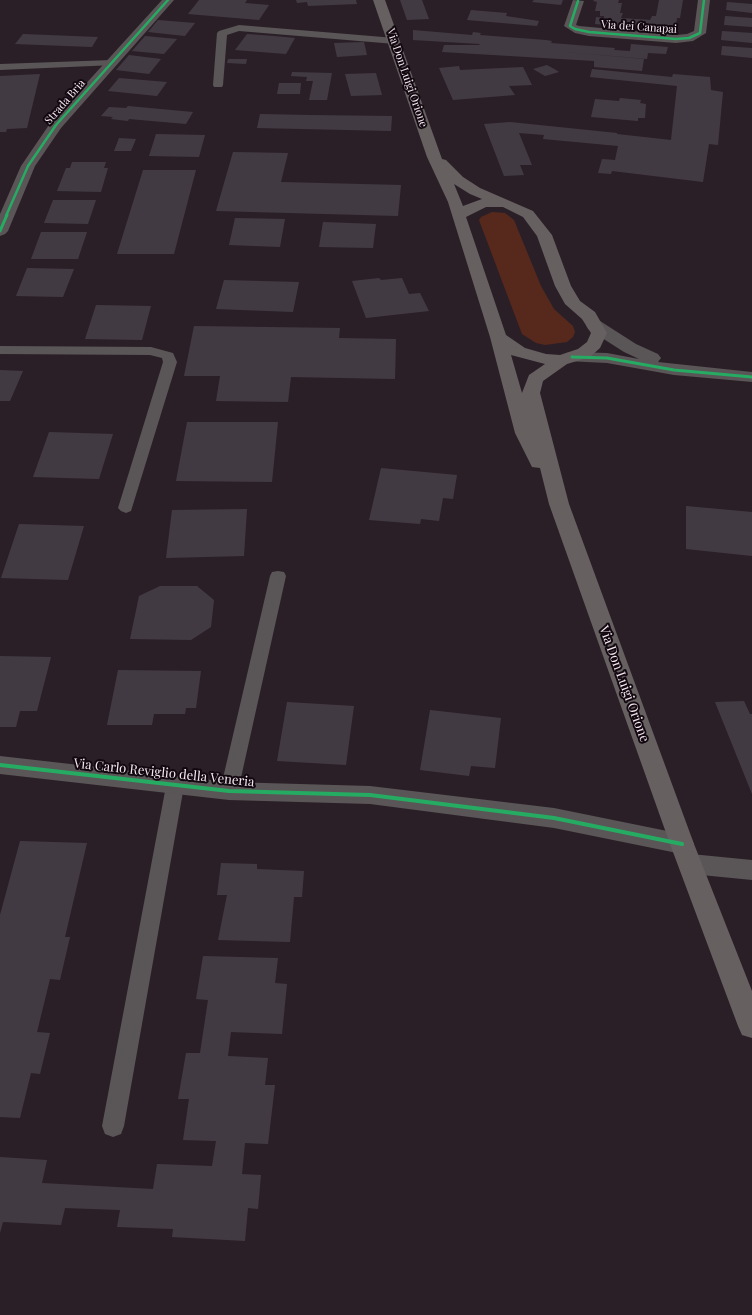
<!DOCTYPE html>
<html>
<head>
<meta charset="utf-8">
<style>
  body { margin:0 }
  canvas { display:block; background:#2a1f27 }
</style>
</head>
<body>
<canvas width="752" height="1315"></canvas>
<script>
const ctx = document.querySelector('canvas').getContext('2d');
ctx.lineJoin = 'round';
function paint(path, color) { ctx.fillStyle = color; ctx.fill(path, 'evenodd'); }
const toPath = rows => new Path2D(rows.map(r => 'M' + r).join(''));
function strokePath(path, color, width, dash) { ctx.strokeStyle = color; ctx.lineWidth = width; ctx.lineCap = dash ? 'butt' : 'round'; ctx.setLineDash(dash || []); ctx.stroke(path); }
function drawText(font, color, halo, rows, align = 'center') {
  ctx.font = font + ' "Playfair Display",serif'; ctx.lineWidth = 4; ctx.setLineDash([]); ctx.textBaseline = 'middle'; ctx.strokeStyle = halo; ctx.fillStyle = color; for (const [text, x, y, turn = 0] of rows) {
    ctx.save(); ctx.translate(x, y); ctx.rotate((+turn || 0) * Math.PI / 180); ctx.textAlign = isNaN(turn) ? turn : align; if (halo) ctx.strokeText(text, 0, 0); ctx.fillText(text, 0, 0); ctx.restore();
  }
}
const green = toPath([
  [492,212,505,213,514,220,541,286,554,309,573,326,575,332,573,337,567,342,545,345,536,343,522,334,479,220,481,217]
]);
const building = toPath([
  [199,0,247,0,245,3,269,5,259,20,188,14],
  [296,0,356,0,357,4,308,6,307,2,297,3],
  [400,0,422,0,429,19,407,20],
  [534,0,563,0,561,5,532,2],
  [594,0,619,0,618,3,622,3,620,13,623,13,621,18,650,20,652,16,656,16,659,0,683,0,680,18,677,18,676,27,642,25,627,25,627,27,595,24,596,17,604,18,604,16,600,16,600,11,595,11,597,2,593,1],
  [727,2,752,4,752,13,726,10],
  [471,10,507,13,506,16,539,21,537,26,467,20],
  [725,16,752,18,752,27,724,25],
  [158,20,195,23,185,36,148,32],
  [413,30,472,35,473,32,481,33,480,35,546,40,552,41,551,43,615,48,614,50,630,51,631,44,668,47,666,54,648,53,647,59,555,51,644,59,642,71,594,67,594,61,442,52,444,45,479,45,480,44,413,40],
  [722,31,752,33,752,43,721,40],
  [23,34,98,37,92,47,15,44],
  [247,34,274,36,295,38,286,54,235,50],
  [145,36,177,39,164,54,132,51],
  [364,42,367,55,337,57,334,43],
  [722,46,752,48,752,58,721,55],
  [129,55,161,59,149,74,116,70],
  [228,59,247,59,246,64,227,63],
  [547,65,556,70,559,72,545,76,533,69],
  [459,66,460,70,523,67,532,85,509,86,515,95,453,100,439,68],
  [592,69,672,77,673,74,710,77,711,90,723,92,718,145,709,144,703,182,612,171,611,174,598,173,602,159,615,160,618,146,543,139,544,135,519,133,532,165,520,165,524,175,504,176,484,124,510,122,617,133,617,134,671,140,677,86,590,77],
  [292,72,332,73,327,100,309,100,313,81,306,81,307,77,291,76],
  [376,73,382,95,351,96,345,74],
  [40,74,27,128,7,129,6,132,0,132,0,76],
  [119,78,167,82,157,96,108,91],
  [279,83,301,83,300,94,277,94],
  [620,98,641,100,640,103,646,104,645,118,638,118,638,121,591,117,595,99,619,101],
  [128,106,193,112,186,124,129,119,128,121,111,119,113,117,101,116,109,107,126,108],
  [260,114,309,115,392,116,391,131,257,128],
  [156,134,205,135,199,157,149,156],
  [119,138,136,139,131,151,114,151],
  [233,152,288,153,281,182,401,185,398,216,216,211],
  [72,162,106,162,104,168,108,168,101,192,57,191,66,168,70,168],
  [143,170,196,170,174,254,117,254],
  [53,200,96,200,88,224,44,223],
  [235,218,285,219,280,247,229,245],
  [323,222,376,224,373,248,319,247],
  [41,232,87,232,78,259,31,259],
  [27,268,74,269,63,297,16,296],
  [379,278,381,280,402,278,409,294,420,293,429,311,366,318,352,281],
  [224,280,299,282,293,312,216,309],
  [96,305,151,306,142,340,85,339],
  [194,326,340,328,339,338,396,339,395,379,291,377,288,402,216,401,220,376,184,376],
  [0,370,23,371,10,401,0,401],
  [187,422,278,422,272,482,176,481],
  [49,432,113,434,99,479,33,477],
  [381,468,457,475,453,499,443,498,439,521,421,519,420,524,369,520],
  [686,506,752,512,752,556,686,549],
  [247,509,244,556,166,558,172,510],
  [19,524,84,526,68,580,1,578],
  [160,586,197,586,214,600,211,627,191,640,130,639,139,596],
  [0,656,51,657,37,711,20,711,16,727,0,727],
  [118,670,201,671,196,708,186,708,185,714,154,714,152,725,107,725],
  [744,701,750,714,752,714,752,794,715,702],
  [287,702,354,706,346,765,277,761],
  [430,710,501,718,495,768,471,766,469,776,420,770],
  [20,841,87,843,65,937,70,937,60,980,50,979,37,1032,50,1033,40,1074,31,1073,20,1118,0,1117,0,915],
  [221,863,257,864,257,869,304,871,302,897,294,897,290,942,218,940,227,895,217,895],
  [203,956,278,958,275,983,287,984,282,1034,231,1032,228,1056,268,1058,265,1085,275,1085,268,1144,245,1143,242,1174,261,1175,258,1209,248,1208,245,1241,172,1237,173,1229,117,1227,120,1210,65,1208,61,1225,3,1222,0,1233,0,1157,47,1160,42,1183,153,1189,157,1164,212,1166,216,1141,183,1140,189,1099,178,1099,186,1053,200,1053,208,1000,196,999]
]);
const service = toPath([
  [239,25,395,38,400,41,395,44,239,31,227,35,223,85,222,87,214,87,213,85,217,33,219,31,239,25],
  [112,60,115,61,117,63,115,65,0,70,0,64,112,60],
  [0,346,151,347,173,353,177,362,131,511,126,513,121,511,118,508,163,362,162,358,150,355,0,354,0,346],
  [278,571,284,572,286,576,238,791,236,796,229,798,222,796,220,791,270,576,272,572,278,571],
  [175,779,182,781,184,786,124,1126,121,1134,113,1137,105,1134,102,1126,166,786,168,781,175,779]
]);
const minor = toPath([
  [162,0,174,0,61,128,35,166,8,231,5,234,0,236,0,214,21,166,51,122,162,0],
  [573,0,584,1,576,25,579,26,676,35,687,34,694,31,698,0,710,0,706,33,693,41,676,43,589,36,575,33,564,26,573,0],
  [594,320,600,321,636,344,658,354,661,358,658,362,752,372,752,382,674,375,607,363,566,361,563,357,566,353,572,352,607,353,639,359,624,352,588,329,586,325,588,321,594,320],
  [0,756,229,782,370,786,554,808,682,834,691,837,694,844,691,851,682,854,554,828,370,804,229,800,0,774,0,756],
  [691,854,752,860,752,880,691,874,682,871,678,864,682,857,691,854]
]);
const secondary = toPath([
  [373,0,385,0,442,159,446,160,463,177,480,188,533,211,552,235,571,286,580,301,595,312,607,333,600,348,590,357,567,364,543,381,540,393,569,504,694,844,752,991,752,1038,742,1035,738,1026,670,844,549,504,540,468,532,467,515,433,490,337,448,202,427,157,373,0],
  [454,184,470,194,482,199,463,206,454,184],
  [486,207,503,207,523,217,537,236,555,286,565,304,582,319,591,333,587,342,578,349,560,355,546,354,525,348,506,335,466,217,486,207],
  [511,355,545,364,529,375,522,393,511,355]
]);
const cyclewayFar2 = toPath([
  [578,1,570,26,575,29,589,32,676,39,689,38,700,33,704,0],
  [6,216,28,166,56,125,168,0]
]);
const cyclewayFar1 = toPath([
  [0,231,7,215],
  [572,357,607,358,674,370,752,377]
]);
const cycleway = toPath([
  [0,765,229,791,370,795,554,818,682,844]
]);
const farStreetnames = [
  ["Via dei Canapai",639,27,4],
  ["Via Don Luigi Orione",407,78,71],
  ["Strada Bria",65,102,-49]
];
const streetNames = [
  ["Via Don Luigi Orione",624,684,70],
  ["Via Carlo Reviglio della Veneria",164,773,6]
];
paint(green, '#57281c');
paint(building, '#423a43');
paint(service, '#5a5556');
paint(minor, '#5a5556');
paint(secondary, '#666061');
strokePath(cyclewayFar2, '#26ab63', 2.5);
strokePath(cyclewayFar1, '#26ab63', 3);
strokePath(cycleway, '#26ab63', 4);
drawText('11px', '#f6e7f1', '#12080f', farStreetnames);
drawText('13px', '#f6e7f1', '#12080f', streetNames);
</script>
</body>
</html>
